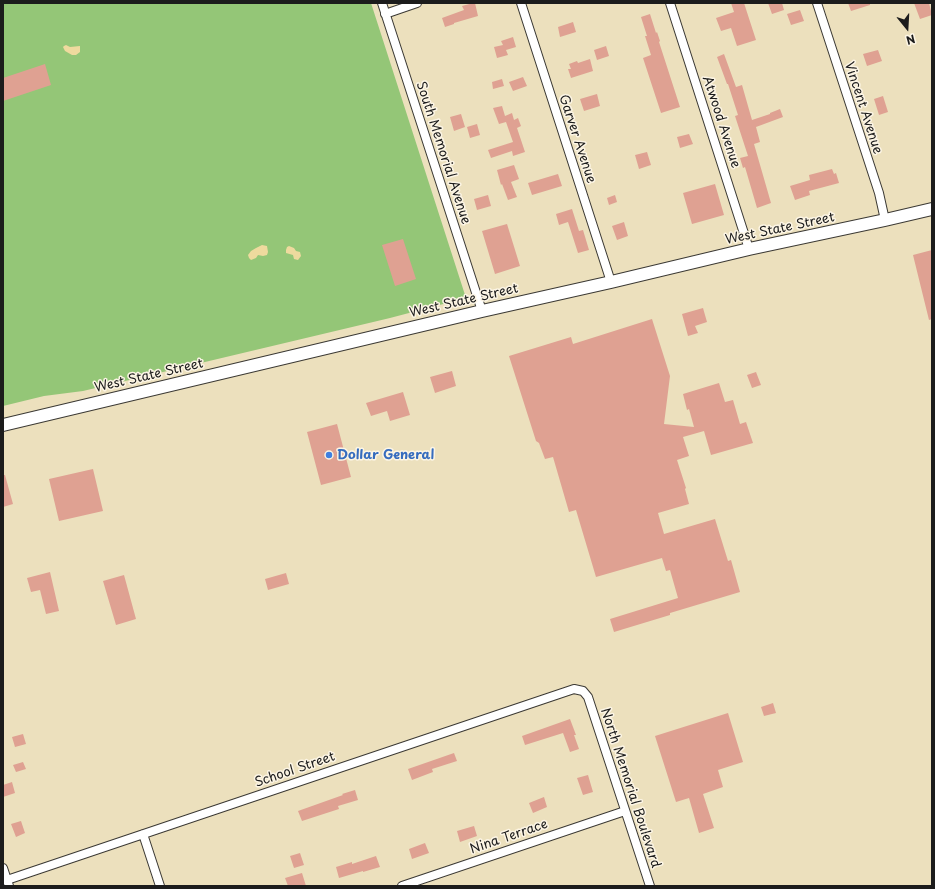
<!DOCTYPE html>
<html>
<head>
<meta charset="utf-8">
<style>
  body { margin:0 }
  #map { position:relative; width:935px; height:889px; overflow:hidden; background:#ece0bd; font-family:"Playpen Sans",sans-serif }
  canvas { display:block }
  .frame { position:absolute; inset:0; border:4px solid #1c1c1c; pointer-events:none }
  .north { position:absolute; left:887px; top:8px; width:40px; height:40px; -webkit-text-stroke:3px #fcf5e5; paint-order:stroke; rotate:162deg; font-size:11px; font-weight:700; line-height:16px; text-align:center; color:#1c1c1c }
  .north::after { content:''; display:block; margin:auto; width:14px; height:18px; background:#1c1c1c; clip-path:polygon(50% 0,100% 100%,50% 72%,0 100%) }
</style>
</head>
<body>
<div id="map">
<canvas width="935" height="889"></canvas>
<div class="frame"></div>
<div class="north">N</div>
</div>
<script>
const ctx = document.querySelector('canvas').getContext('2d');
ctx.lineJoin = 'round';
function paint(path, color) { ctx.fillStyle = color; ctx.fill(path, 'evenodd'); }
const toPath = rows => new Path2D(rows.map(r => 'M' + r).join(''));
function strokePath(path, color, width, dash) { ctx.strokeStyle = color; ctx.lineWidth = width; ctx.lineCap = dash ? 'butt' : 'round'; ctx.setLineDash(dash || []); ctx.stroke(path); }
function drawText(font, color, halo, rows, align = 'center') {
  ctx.font = font + ' "Playpen Sans",sans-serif'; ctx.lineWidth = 3; ctx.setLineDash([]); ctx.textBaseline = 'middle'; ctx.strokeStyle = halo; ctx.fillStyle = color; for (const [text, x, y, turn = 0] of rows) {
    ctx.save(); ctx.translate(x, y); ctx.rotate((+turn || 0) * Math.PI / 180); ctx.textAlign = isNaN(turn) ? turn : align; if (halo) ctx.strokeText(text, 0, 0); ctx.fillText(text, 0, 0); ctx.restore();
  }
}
const green = toPath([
  [3,3,371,3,466,298,390,318,83,391,44,396,3,406]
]);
const sand = toPath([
  [66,45,70,47,80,46,80,52,76,55,72,55,65,51,63,47,64,46],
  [262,245,267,246,268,252,267,255,263,256,258,255,256,258,251,260,249,258,248,255,251,251,256,248],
  [289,246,294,248,296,251,300,252,301,256,298,260,294,259,293,255,286,253,286,250,287,247]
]);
const building = toPath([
  [473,3,475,3,478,16,454,23,454,24,445,27,442,18,464,10,462,6],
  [731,3,744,3,756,40,737,46,731,28,721,31,716,18,734,12],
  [768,3,782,3,784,10,772,14],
  [848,3,870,3,870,5,851,11],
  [914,3,929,3,932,15,920,19],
  [800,10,804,21,791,25,787,14],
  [650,14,656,33,657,32,660,41,659,42,680,107,661,113,643,58,651,55,645,36,647,36,641,17],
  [573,22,576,32,560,37,558,27],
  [513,37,516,47,506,50,508,55,497,58,494,47,503,45,501,41],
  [606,46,609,56,597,60,594,50],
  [878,50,882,61,867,66,863,54],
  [724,54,736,87,742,85,752,120,770,114,770,113,780,109,783,117,756,127,760,142,754,144,771,203,757,208,745,167,743,168,740,158,748,156,735,116,738,115,728,84,727,84,717,57],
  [590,59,593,71,571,78,568,69,571,69,569,64,577,61,578,63],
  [45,64,51,85,3,101,3,78],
  [523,77,527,86,513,91,509,82],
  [502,79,504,86,493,89,492,82],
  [597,94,600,106,584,111,580,99],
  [883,96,888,112,879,115,874,99],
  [502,106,505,116,512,113,514,120,518,118,521,126,517,128,525,152,513,156,512,151,491,158,488,150,513,142,506,122,499,124,493,108],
  [461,114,465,127,454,131,450,117],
  [477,124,480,135,470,138,467,127],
  [689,134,693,144,680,148,677,137],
  [647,152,651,165,639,169,635,155],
  [514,165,519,179,511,182,517,197,508,200,502,184,501,185,497,170],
  [832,169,834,174,836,173,839,183,809,191,810,195,795,200,790,186,810,180,809,175],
  [558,174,562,186,532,195,528,183],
  [715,184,724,215,692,224,683,193],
  [488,195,491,206,477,210,474,199],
  [615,195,617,202,609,205,607,198],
  [572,209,579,231,583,230,589,250,578,253,568,222,559,225,556,214],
  [624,222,628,236,617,240,612,226],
  [507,224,520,266,495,274,482,231],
  [403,239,416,279,395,286,382,245],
  [932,250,932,319,929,320,913,255],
  [703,308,707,322,695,326,698,333,688,336,682,314],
  [652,319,670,376,664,424,694,427,689,409,687,410,683,394,719,383,725,402,733,400,740,424,746,422,753,443,711,455,704,431,683,437,689,456,677,460,686,488,685,489,689,504,658,513,664,534,715,519,728,561,731,560,740,592,670,613,670,615,614,632,610,619,678,598,670,570,666,571,662,558,596,577,576,510,569,512,553,457,545,459,539,443,536,441,509,356,571,337,573,344],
  [452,371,456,386,435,393,430,377],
  [756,372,761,385,752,388,747,375],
  [403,392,410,415,390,421,387,411,371,416,366,403],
  [337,424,351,477,321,485,307,432],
  [93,469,103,511,59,521,49,479],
  [3,475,5,475,13,504,3,507],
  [50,572,59,611,46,614,40,590,31,592,27,578],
  [286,573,289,584,268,590,265,579],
  [124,575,136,619,116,625,103,581],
  [773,703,776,713,764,716,761,707],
  [728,713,743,762,718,770,723,787,703,794,714,828,699,833,689,798,676,802,655,736],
  [570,719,576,735,574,735,579,749,570,752,563,733,525,745,522,736],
  [23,734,26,744,15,747,12,737],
  [454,753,457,761,432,769,433,772,412,780,408,769],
  [23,762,26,769,16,772,13,765],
  [588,775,593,792,583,795,577,778],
  [12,782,15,793,3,797,3,785],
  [355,790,358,800,338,806,339,809,302,821,298,811,343,795,342,794],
  [544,797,547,807,533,813,529,803],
  [21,821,25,833,16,837,11,824],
  [474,826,477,836,460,842,457,831],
  [425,843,429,853,412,859,409,849],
  [300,853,304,865,294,868,290,856],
  [376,856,380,867,363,872,363,871,339,878,336,867,352,862,352,864],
  [302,873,306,886,288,886,285,878]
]);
const street = toPath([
  [382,3,482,311],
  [521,3,611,282],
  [670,3,749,249],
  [817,3,879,193,885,220],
  [385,14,417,3],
  [143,834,160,886],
  [3,868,9,886],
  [7,880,574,689,583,691,588,697,650,886],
  [402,886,625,811]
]);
const primary = toPath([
  [3,425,482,311,611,282,749,249,885,220,932,209]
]);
const markers = [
  [329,455,4,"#3f7fe0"]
];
const streetNames = [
  ["Vincent Avenue",863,108,72],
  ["Atwood Avenue",721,122,72],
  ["Garver Avenue",577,139,72],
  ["South Memorial Avenue",443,153,72],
  ["West State Street",780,229,-12],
  ["West State Street",464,301,-13],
  ["West State Street",149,376,-13],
  ["School Street",295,770,-19],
  ["North Memorial Boulevard",630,788,72],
  ["Nina Terrace",509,837,-19]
];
const shopNames = [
  ["Dollar General",337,455]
];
paint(green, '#94c677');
paint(sand, '#eeda9e');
paint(building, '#dfa192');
strokePath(street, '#3b3934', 10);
strokePath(primary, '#3b3934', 14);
strokePath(street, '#fff', 8);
strokePath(primary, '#fff', 12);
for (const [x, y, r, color] of markers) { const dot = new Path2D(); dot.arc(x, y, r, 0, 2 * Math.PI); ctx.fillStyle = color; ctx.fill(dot); strokePath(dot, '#fcf5e5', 1.5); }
drawText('13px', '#1c1c1c', '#fcf5e5', streetNames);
drawText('bold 13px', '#366cbe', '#fcf5e5', shopNames, 'left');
</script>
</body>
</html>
